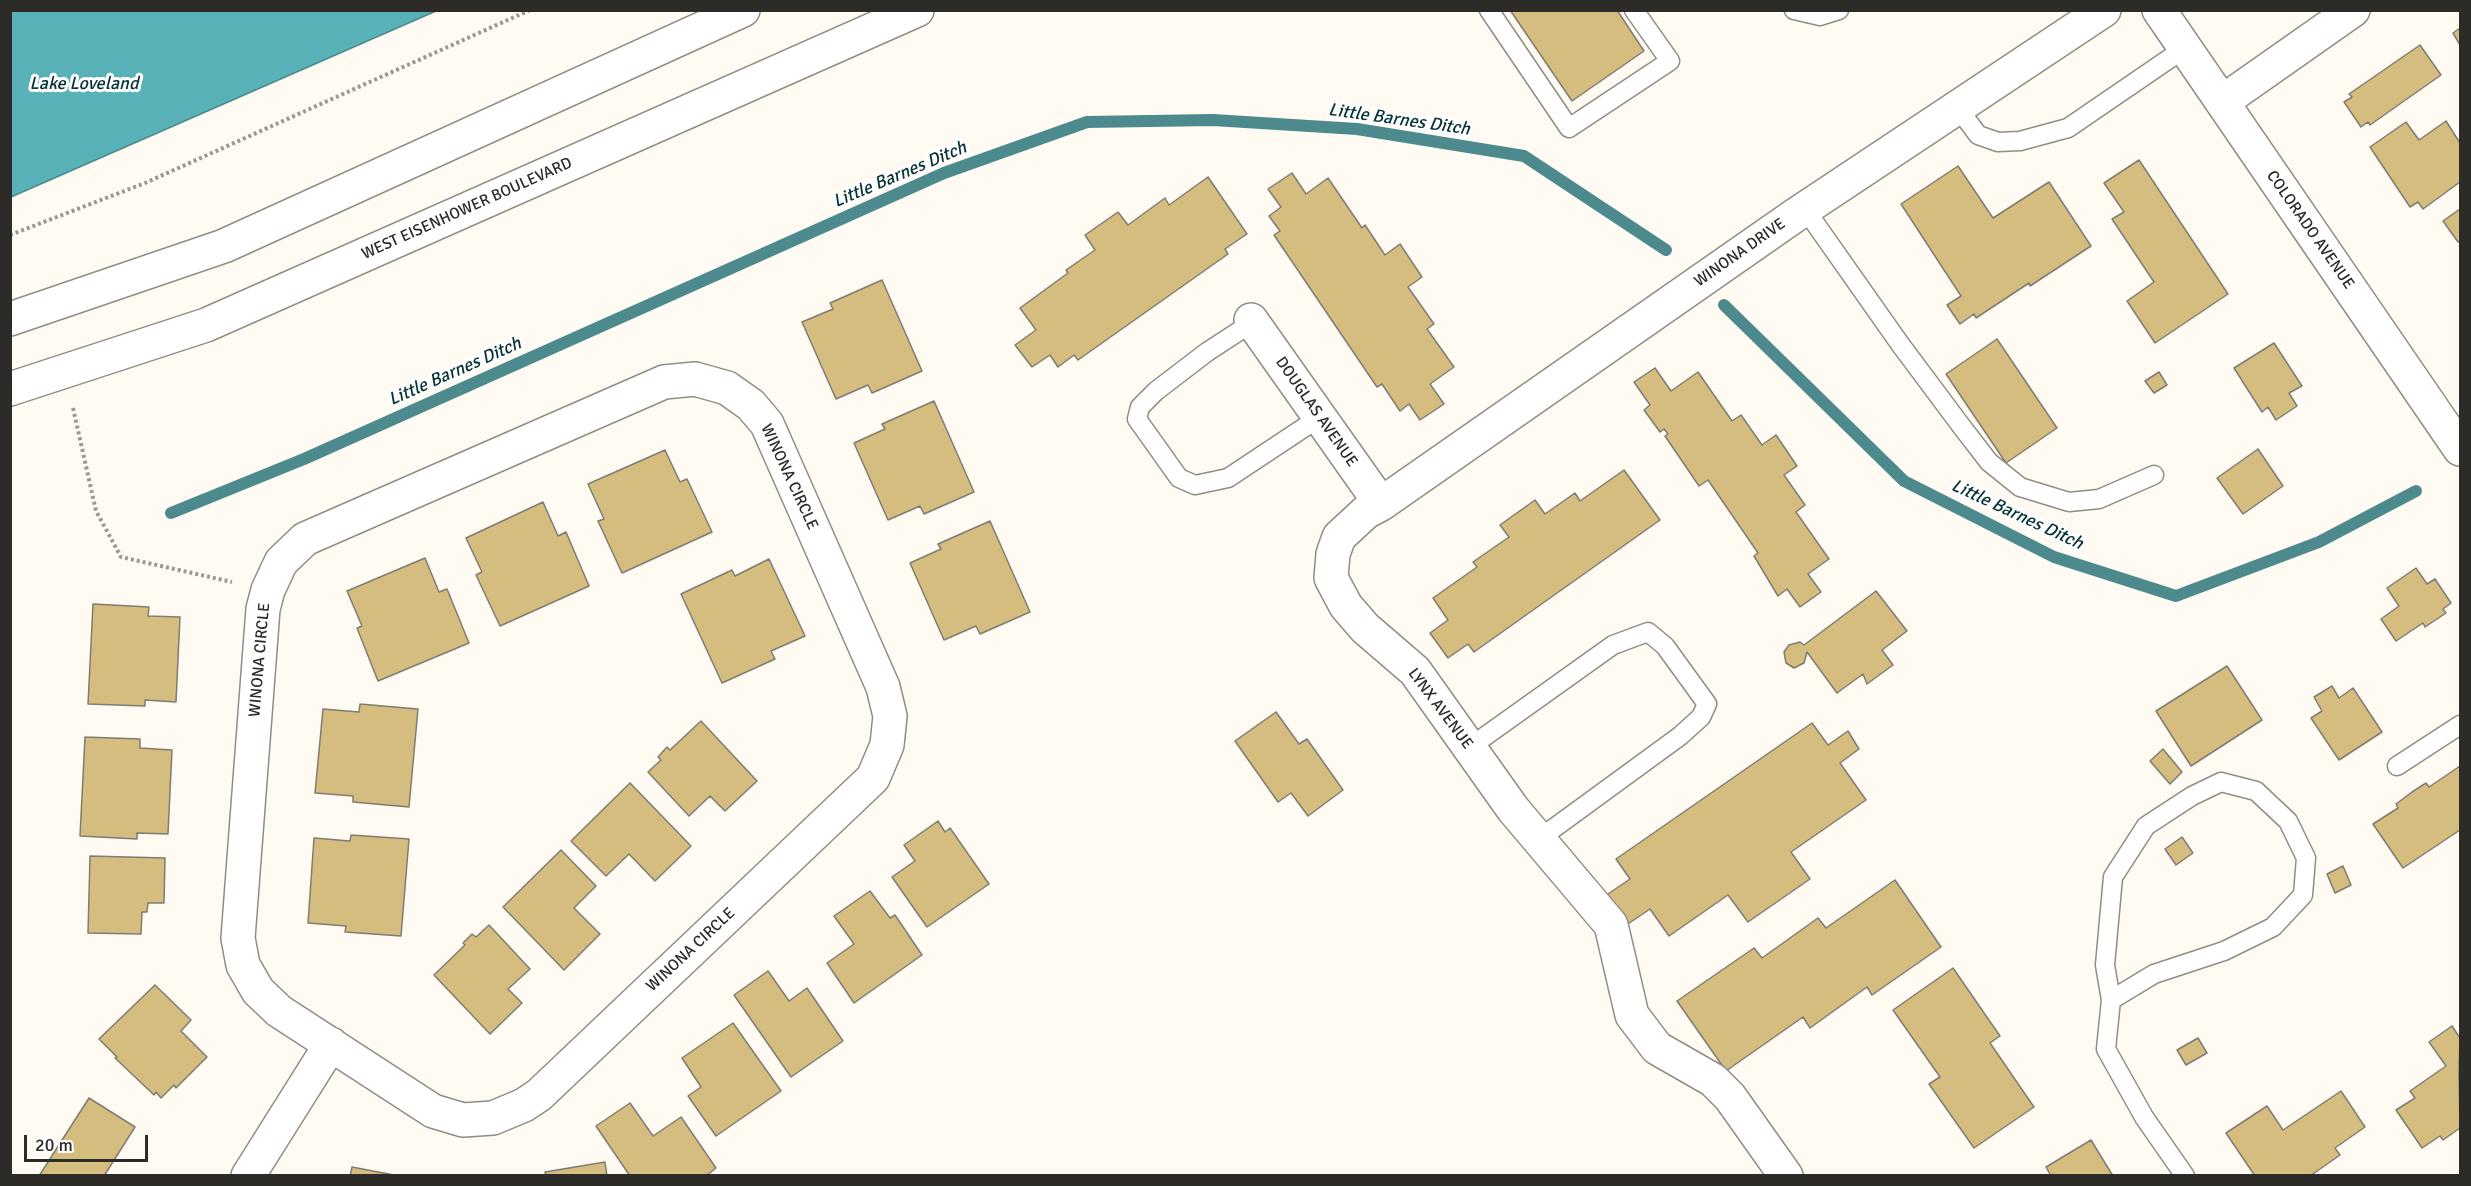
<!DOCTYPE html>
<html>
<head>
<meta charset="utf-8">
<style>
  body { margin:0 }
  #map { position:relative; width:2471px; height:1186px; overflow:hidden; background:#fffbf2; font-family:Signika,sans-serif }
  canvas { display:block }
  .frame { position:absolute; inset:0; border:12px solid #2c2b28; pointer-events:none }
  .scale { position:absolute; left:24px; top:1135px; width:124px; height:27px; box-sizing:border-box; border:3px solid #2c2b28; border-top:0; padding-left:8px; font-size:18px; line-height:21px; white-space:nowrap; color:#2c2b28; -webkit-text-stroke:4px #fff; paint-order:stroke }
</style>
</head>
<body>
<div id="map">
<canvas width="2471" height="1186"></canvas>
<div class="frame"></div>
<div class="scale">20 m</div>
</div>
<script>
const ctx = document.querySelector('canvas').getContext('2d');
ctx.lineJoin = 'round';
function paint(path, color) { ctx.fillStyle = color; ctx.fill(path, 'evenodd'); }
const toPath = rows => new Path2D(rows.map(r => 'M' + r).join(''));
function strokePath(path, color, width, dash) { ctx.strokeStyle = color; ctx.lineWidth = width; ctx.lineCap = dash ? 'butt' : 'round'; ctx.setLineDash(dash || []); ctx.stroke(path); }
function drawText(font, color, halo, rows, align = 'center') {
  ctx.font = font + ' Signika,sans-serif'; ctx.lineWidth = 6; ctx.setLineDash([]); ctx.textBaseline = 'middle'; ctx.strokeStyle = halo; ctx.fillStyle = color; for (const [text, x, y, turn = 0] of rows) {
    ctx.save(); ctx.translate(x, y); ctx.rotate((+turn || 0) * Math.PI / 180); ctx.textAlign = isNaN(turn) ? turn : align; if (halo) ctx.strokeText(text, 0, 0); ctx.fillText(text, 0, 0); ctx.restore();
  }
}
const water = toPath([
  [11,10,436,10,436,11,11,197,11,10]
]);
const stream = toPath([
  [1724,305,1904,481,2054,557,2176,596,2319,542,2416,491],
  [171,513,304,459,944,173,1087,122,1213,120,1357,129,1524,156,1666,250]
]);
const building = toPath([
  [1510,10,1617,10,1644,51,1572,101,1510,10],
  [2460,28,2460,45,2453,33,2460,28],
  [2420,45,2441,75,2370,125,2368,122,2361,127,2344,102,2352,97,2349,94,2420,45],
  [2446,121,2460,143,2460,182,2423,209,2418,202,2410,207,2370,147,2406,122,2419,140,2446,121],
  [2139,160,2228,294,2155,343,2127,301,2154,282,2112,219,2124,212,2104,183,2139,160],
  [1958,166,1993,218,2049,182,2091,246,2030,286,2029,283,1976,318,1974,314,1960,324,1947,305,1961,296,1901,204,1958,166],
  [1292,173,1306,194,1328,178,1362,228,1365,225,1385,255,1400,244,1422,277,1408,287,1434,324,1427,329,1454,367,1430,384,1444,404,1420,420,1409,404,1400,411,1382,384,1377,387,1274,235,1280,231,1269,216,1281,207,1268,189,1292,173],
  [1208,177,1247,234,1225,249,1228,254,1078,360,1074,355,1058,367,1050,355,1032,367,1015,345,1036,330,1020,308,1068,273,1066,270,1095,250,1085,235,1118,212,1128,225,1165,198,1169,205,1208,177],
  [2460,209,2460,241,2458,242,2443,221,2460,209],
  [882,280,922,371,872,393,868,385,836,399,802,322,833,309,830,303,882,280],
  [1997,339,2057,428,2006,463,1946,374,1997,339],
  [2274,343,2302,386,2289,393,2297,406,2276,420,2268,407,2262,412,2234,368,2274,343],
  [1655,368,1671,391,1698,372,1732,421,1741,415,1762,445,1776,435,1797,466,1784,475,1805,505,1796,512,1829,559,1808,574,1821,592,1800,607,1787,589,1778,596,1754,556,1758,553,1708,480,1699,486,1665,436,1668,434,1664,429,1660,432,1644,410,1650,405,1634,382,1655,368],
  [2159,372,2167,385,2154,393,2145,381,2159,372],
  [934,401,974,492,924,514,920,506,888,520,854,443,885,429,882,424,934,401],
  [2258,449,2283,486,2243,514,2217,478,2258,449],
  [665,450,680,482,687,479,712,532,622,573,598,521,604,519,588,484,665,450],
  [1624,470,1660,520,1474,652,1468,644,1448,658,1430,633,1448,620,1433,598,1477,567,1473,562,1509,537,1500,525,1535,500,1545,514,1575,493,1580,501,1624,470],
  [543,502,558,536,566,532,589,586,500,626,476,575,482,572,466,538,543,502],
  [990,521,1030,612,980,634,976,626,944,640,910,563,941,549,938,544,990,521],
  [425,558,439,592,447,589,469,643,378,681,357,628,362,626,347,591,425,558],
  [769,559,805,636,771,651,775,659,722,683,681,594,732,570,735,576,769,559],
  [2416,568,2427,584,2435,579,2451,603,2443,609,2446,613,2425,627,2423,623,2396,641,2381,619,2399,606,2387,588,2416,568],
  [1876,591,1907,631,1882,650,1893,665,1867,684,1863,674,1837,693,1807,652,1804,663,1794,668,1786,663,1784,652,1789,645,1800,642,1804,645,1876,591],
  [93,604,149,607,148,616,180,617,176,702,145,700,145,706,88,704,93,604],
  [2227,666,2262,720,2191,766,2156,711,2227,666],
  [2332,686,2339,698,2353,688,2382,732,2339,760,2311,718,2322,711,2314,697,2332,686],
  [360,704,418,709,409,807,353,802,353,796,315,793,323,709,359,712,360,704],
  [1276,712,1299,744,1307,739,1343,790,1308,816,1291,793,1278,802,1235,741,1276,712],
  [701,721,757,781,725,811,710,796,689,816,648,772,661,760,658,757,667,747,670,750,701,721],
  [1812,723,1828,745,1848,731,1859,749,1840,763,1866,800,1791,852,1810,879,1748,922,1728,895,1669,936,1650,909,1625,926,1605,896,1630,879,1616,859,1812,723],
  [85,737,140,739,140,748,172,750,168,834,137,833,137,839,80,836,85,737],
  [2163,749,2182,772,2170,784,2150,761,2163,749],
  [2460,766,2460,830,2403,868,2373,824,2398,808,2396,804,2412,792,2426,783,2429,787,2460,766],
  [630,783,691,846,655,881,629,854,606,876,571,841,630,783],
  [938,821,945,832,950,828,989,884,927,927,892,877,915,861,904,845,938,821],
  [351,835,409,839,401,936,345,932,346,926,308,923,314,838,350,841,351,835],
  [2182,837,2193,853,2176,865,2165,849,2182,837],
  [561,850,596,886,574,908,600,934,564,970,503,907,561,850],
  [90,856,165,858,164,903,148,903,147,912,142,912,141,934,88,933,90,856],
  [2343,866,2351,885,2335,893,2327,874,2343,866],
  [1895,880,1941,947,1872,995,1867,987,1810,1028,1803,1017,1726,1071,1677,1001,1754,948,1762,958,1818,918,1826,928,1895,880],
  [870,891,890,918,895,915,922,955,854,1003,827,963,854,944,834,916,870,891],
  [489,925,530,969,508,989,522,1003,490,1034,434,975,465,945,463,943,472,934,476,937,489,925],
  [1953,968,2000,1036,1990,1043,2034,1107,1974,1148,1929,1084,1940,1077,1893,1010,1953,968],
  [768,971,789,1001,807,988,843,1041,791,1077,734,995,768,971],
  [155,985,191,1020,181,1031,207,1057,176,1088,174,1085,161,1098,156,1092,154,1095,115,1058,117,1057,99,1039,155,985],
  [733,1023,781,1091,716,1136,688,1096,701,1087,682,1058,733,1023],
  [2452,1026,2460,1038,2459,1073,2460,1128,2443,1140,2440,1136,2422,1148,2396,1110,2415,1098,2410,1091,2446,1066,2429,1042,2452,1026],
  [2198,1038,2207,1053,2186,1065,2177,1050,2198,1038],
  [2341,1091,2365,1127,2335,1148,2340,1155,2310,1176,2255,1176,2226,1133,2267,1106,2283,1130,2341,1091],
  [89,1098,135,1127,104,1176,39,1176,89,1098],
  [630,1103,653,1136,681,1117,716,1168,706,1176,630,1176,596,1126,630,1103],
  [2091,1140,2113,1176,2051,1176,2046,1167,2091,1140],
  [605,1162,607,1176,546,1176,545,1172,605,1162],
  [352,1167,394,1175,350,1176,352,1167]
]);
const path = toPath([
  [10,235,145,183,530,10],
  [73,408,96,511,121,557,232,582]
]);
const lane = toPath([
  [1489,10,1569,128,1670,61,1634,10],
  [1794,10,1820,16,1839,10],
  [1958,108,1978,135,1998,142,2020,141,2068,128,2185,48],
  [1805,209,1900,344,1962,427,1989,462,2020,487,2069,502,2099,499,2154,475],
  [1253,322,1207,352,1156,391,1140,407,1137,419,1179,478,1195,485,1228,478,1320,417],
  [1470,747,1613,645,1648,632,1665,646,1707,704,1701,717,1680,736,1539,839],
  [2397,766,2460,725],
  [2111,1000,2154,974,2224,951,2273,927,2303,895,2306,858,2288,821,2256,791,2221,782,2192,796,2146,826,2113,877,2105,965,2111,1000,2106,1049,2144,1117,2185,1176]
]);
const street = toPath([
  [2159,10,2460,449],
  [2222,102,2353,10],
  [1251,320,1381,504],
  [695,379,727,388,751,405,767,424,883,687,890,716,887,745,873,778,539,1095,524,1105,493,1118,463,1120,433,1111,279,1011,258,991,243,965,238,938,263,609,268,590,281,562,305,539,664,382,695,379],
  [248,1176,331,1044],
  [1786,1176,1730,1097,1713,1080,1657,1048,1632,1015,1611,925,1513,809,1415,671,1365,628,1346,606,1331,578,1333,554,1339,537,1366,512,1381,504,1794,216,2104,10]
]);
const highway = toPath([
  [10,319,224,246,743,10],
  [10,389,206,325,917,10]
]);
const streetNames = [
  ["WEST EISENHOWER BOULEVARD",467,209,-24],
  ["COLORADO AVENUE",2310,230,55],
  ["WINONA DRIVE",1740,253,-35],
  ["DOUGLAS AVENUE",1316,412,55],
  ["WINONA CIRCLE",789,477,65],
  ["WINONA CIRCLE",260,660,-85],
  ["LYNX AVENUE",1440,709,53],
  ["WINONA CIRCLE",691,950,-43]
];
const waterNames = [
  ["Lake Loveland",84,84],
  ["Little Barnes Ditch",1399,120,8],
  ["Little Barnes Ditch",900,175,-23],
  ["Little Barnes Ditch",455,372,-24],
  ["Little Barnes Ditch",2017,515,25]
];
paint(water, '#59b2b8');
strokePath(water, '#4c8a8d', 1.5);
strokePath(stream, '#4c8a8d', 12);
paint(building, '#d4bd7e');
strokePath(building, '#7f7c74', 1.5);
strokePath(lane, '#908d85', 21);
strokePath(street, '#908d85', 36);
strokePath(highway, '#908d85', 36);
strokePath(path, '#9b9892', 4, [3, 3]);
strokePath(lane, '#fff', 18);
strokePath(street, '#fff', 33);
strokePath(highway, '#fff', 33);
drawText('16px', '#2c2b28', '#fff', streetNames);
drawText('italic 18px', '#063336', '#fff', waterNames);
</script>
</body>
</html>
